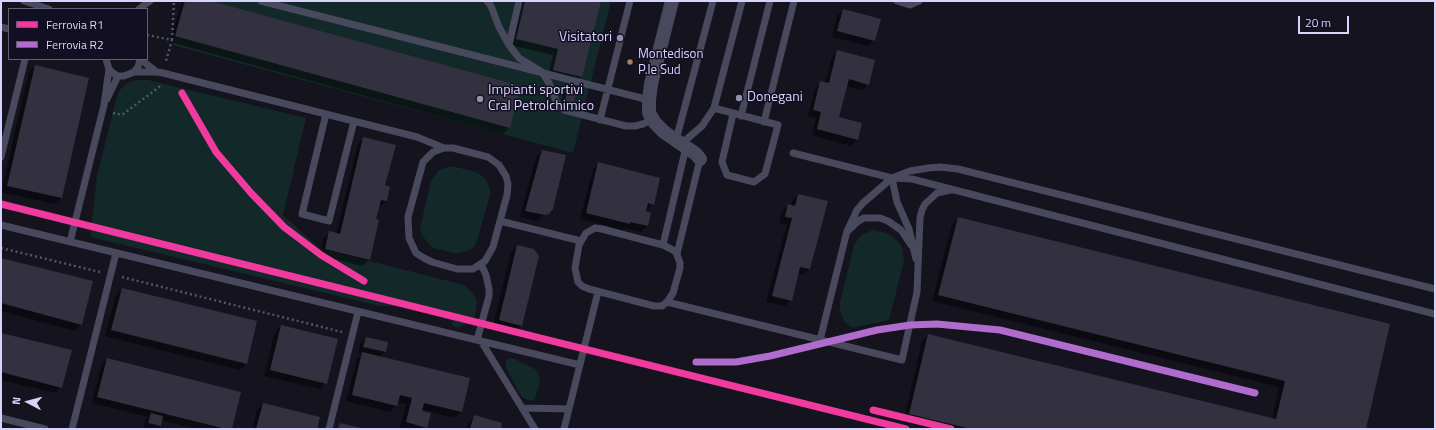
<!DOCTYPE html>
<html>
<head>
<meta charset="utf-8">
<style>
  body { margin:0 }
  #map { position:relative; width:1436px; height:430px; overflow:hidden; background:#15131e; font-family:"Titillium Web",sans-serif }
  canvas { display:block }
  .frame { position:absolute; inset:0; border:2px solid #d6d3fc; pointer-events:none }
  .legend { position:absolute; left:8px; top:8px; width:140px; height:52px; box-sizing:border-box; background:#120f22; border:1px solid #605d79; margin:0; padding:5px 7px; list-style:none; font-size:12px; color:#d6d3fc }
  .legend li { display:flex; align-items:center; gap:8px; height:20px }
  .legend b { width:20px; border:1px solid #605d79 }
  .north { position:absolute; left:8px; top:382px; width:40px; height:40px; -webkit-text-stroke:3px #120f22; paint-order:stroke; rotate:276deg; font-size:11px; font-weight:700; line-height:16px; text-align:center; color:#d6d3fc }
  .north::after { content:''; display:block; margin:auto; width:14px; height:18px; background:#d6d3fc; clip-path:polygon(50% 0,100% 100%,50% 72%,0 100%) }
  .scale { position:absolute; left:1298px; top:16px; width:51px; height:18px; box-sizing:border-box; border:2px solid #d6d3fc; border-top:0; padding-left:5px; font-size:12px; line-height:14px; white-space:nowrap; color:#d6d3fc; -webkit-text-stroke:3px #120f22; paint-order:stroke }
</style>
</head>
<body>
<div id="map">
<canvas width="1436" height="430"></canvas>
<div class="frame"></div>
<ul class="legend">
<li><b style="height:5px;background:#f13a9d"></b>Ferrovia R1</li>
<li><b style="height:5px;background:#b06ccc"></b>Ferrovia R2</li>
</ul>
<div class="north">N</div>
<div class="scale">20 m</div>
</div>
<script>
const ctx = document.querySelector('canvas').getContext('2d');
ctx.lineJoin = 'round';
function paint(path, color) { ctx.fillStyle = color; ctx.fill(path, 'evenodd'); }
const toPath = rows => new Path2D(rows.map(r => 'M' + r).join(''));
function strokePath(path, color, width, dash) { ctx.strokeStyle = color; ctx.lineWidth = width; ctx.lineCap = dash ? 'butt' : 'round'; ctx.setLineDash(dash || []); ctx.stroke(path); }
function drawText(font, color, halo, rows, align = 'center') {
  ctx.font = font + ' "Titillium Web",sans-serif'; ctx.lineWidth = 3; ctx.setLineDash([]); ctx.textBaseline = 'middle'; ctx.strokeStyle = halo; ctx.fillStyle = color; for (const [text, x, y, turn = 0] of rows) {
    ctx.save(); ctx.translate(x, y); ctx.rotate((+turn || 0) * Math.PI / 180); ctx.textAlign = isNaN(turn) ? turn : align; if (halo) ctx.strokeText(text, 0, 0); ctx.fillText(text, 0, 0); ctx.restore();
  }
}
const green = toPath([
  [183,1,611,1,573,153,173,45],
  [136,80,148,80,306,118,283,215,319,248,464,285,473,293,477,301,476,311,473,320,458,328,452,326,453,321,401,306,380,306,90,237,97,176,117,96,119,91,126,84],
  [452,166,476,172,485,178,490,188,490,195,477,241,474,247,467,251,459,253,453,253,434,248,428,243,422,235,420,228,431,181,439,170],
  [873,230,887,233,898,241,902,247,904,261,889,320,856,327,851,327,845,322,842,317,840,309,840,302,854,245,861,235],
  [510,358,515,359,535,369,538,373,540,382,535,399,531,401,526,399,521,396,506,368,506,362,507,359]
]);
const shadow = toPath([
  [182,1,207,1,520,87,509,128,503,134,170,42],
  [521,1,600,1,581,77,575,83,548,76,553,55,510,45],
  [844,10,875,40,868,46,832,37,837,16],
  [838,51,868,84,862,90,846,86,838,118,857,139,851,146,812,135,816,118,808,116,815,89,821,82,825,83,832,57],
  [35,66,88,78,61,198,54,204,1,192,29,72],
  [569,88,572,105,566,112,559,110,563,94],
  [364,138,384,186,386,201,379,207,375,220,378,221,369,260,362,266,319,255,323,239,330,232,336,234,358,144],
  [542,151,550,211,546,215,546,213,540,217,541,219,546,216,538,221,520,217,536,157],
  [599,163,653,204,647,211,645,210,647,226,641,232,624,228,623,230,580,219,593,169],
  [798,195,809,269,803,275,798,273,791,300,785,306,766,302,787,224,779,223,782,212,788,205,791,206,792,201],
  [959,218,1389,325,1365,429,941,429,904,420,922,341,928,335,1272,419,1279,387,932,301,952,225],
  [517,246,536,252,538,256,521,326,515,332,493,326,511,252],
  [1,259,81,324,75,331,1,311],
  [122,289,246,364,240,370,105,336,116,295],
  [281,326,326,383,320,389,264,376,275,332],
  [1,334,61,387,55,393,1,380],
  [366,338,387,343,385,352,379,357,461,412,454,418,421,409,427,427,425,429,400,429,406,404,397,402,396,406,390,412,346,401,357,359,362,354,358,353,360,344],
  [107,360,231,429,197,429,161,420,160,426,157,429,143,429,145,421,149,417,92,403,101,366],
  [263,404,316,429,252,429,257,410],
  [474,417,500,429,466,429,468,423]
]);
const building = toPath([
  [185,1,211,1,521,86,510,128,175,36],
  [525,1,601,1,582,77,553,70,558,49,516,39],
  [843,9,881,19,875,41,837,31],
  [837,50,875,60,869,85,849,79,839,117,862,123,858,140,817,129,821,112,813,110,820,81,829,83],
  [35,65,89,78,62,198,7,186],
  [568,87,577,89,573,106,564,104],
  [363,137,396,145,385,185,390,187,387,201,381,200,376,219,379,220,370,260,325,249,329,231,340,234],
  [542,150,566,155,553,209,549,214,545,215,525,211],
  [598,162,660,178,654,205,648,203,646,211,651,213,648,226,630,222,630,224,586,213],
  [798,194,828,201,810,269,800,267,792,301,772,296,792,218,785,217,788,204,795,206],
  [958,217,1390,324,1366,429,971,429,909,414,928,334,1276,419,1285,381,938,295],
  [517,245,534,249,539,256,522,326,499,320],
  [1,258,93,281,82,325,1,303],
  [122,288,257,321,247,364,111,330],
  [281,325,338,339,327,384,270,370],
  [1,333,72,350,62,388,1,372],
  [366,337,388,342,386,352,363,347],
  [362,352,470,378,462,412,424,403,422,411,431,413,427,428,406,422,412,398,400,395,397,406,352,395],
  [107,358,241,392,232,429,226,429,97,397],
  [263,403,320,417,317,429,256,429],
  [151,413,163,416,161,426,148,423],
  [474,415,502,423,501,429,470,429],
  [340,423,361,428,361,429,338,429]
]);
const path = toPath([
  [147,35,172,40,166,61],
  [172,40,174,1],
  [113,113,122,115,159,87,160,84],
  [1,248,100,272],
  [122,277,342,332]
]);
const service = toPath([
  [24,1,49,9],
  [261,1,649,100],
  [487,1,491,6,499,27,509,45,519,58,542,72,549,83,557,103,564,110,626,126,635,126,643,124,653,119],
  [897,1,910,5,919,1],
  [139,9,150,1],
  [1,27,9,29],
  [509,45,519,1],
  [106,59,109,69,113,73,118,76,124,76,134,72,138,67,140,59],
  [140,59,157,72],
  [134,72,157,72,163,73,417,137,444,148],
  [107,99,118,76],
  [326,114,302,214,329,221,354,121],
  [733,114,722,162,727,175,754,182,765,174,778,125,714,108,742,1],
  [741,116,770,1],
  [600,120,630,1],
  [764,122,794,1],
  [676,140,713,1],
  [681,144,702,126,714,108],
  [444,148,453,148,488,157,499,165,506,176,508,184,507,195,493,247,485,261,473,269,457,269,432,262,424,258,416,253,409,238,408,217,423,162,433,152,444,148],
  [793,153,892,178,912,179,1435,314],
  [1,157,25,59],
  [892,178,897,202,909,229,916,259],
  [500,221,581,241],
  [1,225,580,365],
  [595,228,602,229,663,245,671,249,676,252,680,263,680,268,673,293,667,302,662,306,654,306,589,289,582,286,578,282,575,268,579,245,586,233,595,228],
  [849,230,858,221,864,218,880,218,888,221,901,230,911,245],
  [70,242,104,105,109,69],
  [663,245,686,147],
  [677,254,700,159],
  [667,302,902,360,917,292,920,218,922,210,925,204,937,193,950,190],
  [477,340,489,296,489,289,486,275,481,264],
  [820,340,847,231,857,210,863,203,892,178,910,171,928,168,940,167,958,169,1435,289],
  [481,341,535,429],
  [522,408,569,409],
  [1,418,45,429],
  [72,429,116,253],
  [329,429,358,312],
  [564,429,598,292]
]);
const minor = toPath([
  [672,1,651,84,649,100,649,113,655,123,664,132,696,154,700,159]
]);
const rail1 = toPath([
  [182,93,216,152,251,193,284,227,321,255,364,281],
  [1,204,906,429],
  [873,410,951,429]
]);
const rail2 = toPath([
  [696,362,736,362,770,356,877,330,910,325,937,324,1000,330,1255,393]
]);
const markers = [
  [620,38,4,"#9290ae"],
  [630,62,3.5,"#b07c57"],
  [739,98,4,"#9290ae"],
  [480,99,4,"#9290ae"]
];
const busNames = [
  ["Montedison",638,55],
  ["P.le Sud",638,71]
];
const poiNames = [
  ["Visitatori",612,38,"right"],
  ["Impianti sportivi",488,91],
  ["Cral Petrolchimico",488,107],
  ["Donegani",747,98]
];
paint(green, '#132828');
paint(shadow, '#0007');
paint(building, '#333140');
strokePath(path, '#4b5965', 2.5, [2, 3]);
strokePath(service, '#49495e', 7);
strokePath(minor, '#49495e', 14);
strokePath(rail1, '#f13a9d', 7);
strokePath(rail2, '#b06ccc', 7);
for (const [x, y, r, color] of markers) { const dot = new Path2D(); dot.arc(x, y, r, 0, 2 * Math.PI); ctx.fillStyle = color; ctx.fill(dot); strokePath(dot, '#120f22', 1.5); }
drawText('13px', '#d6d3fc', '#120f22', busNames, 'left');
drawText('14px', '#d6d3fc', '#120f22', poiNames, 'left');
</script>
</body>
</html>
